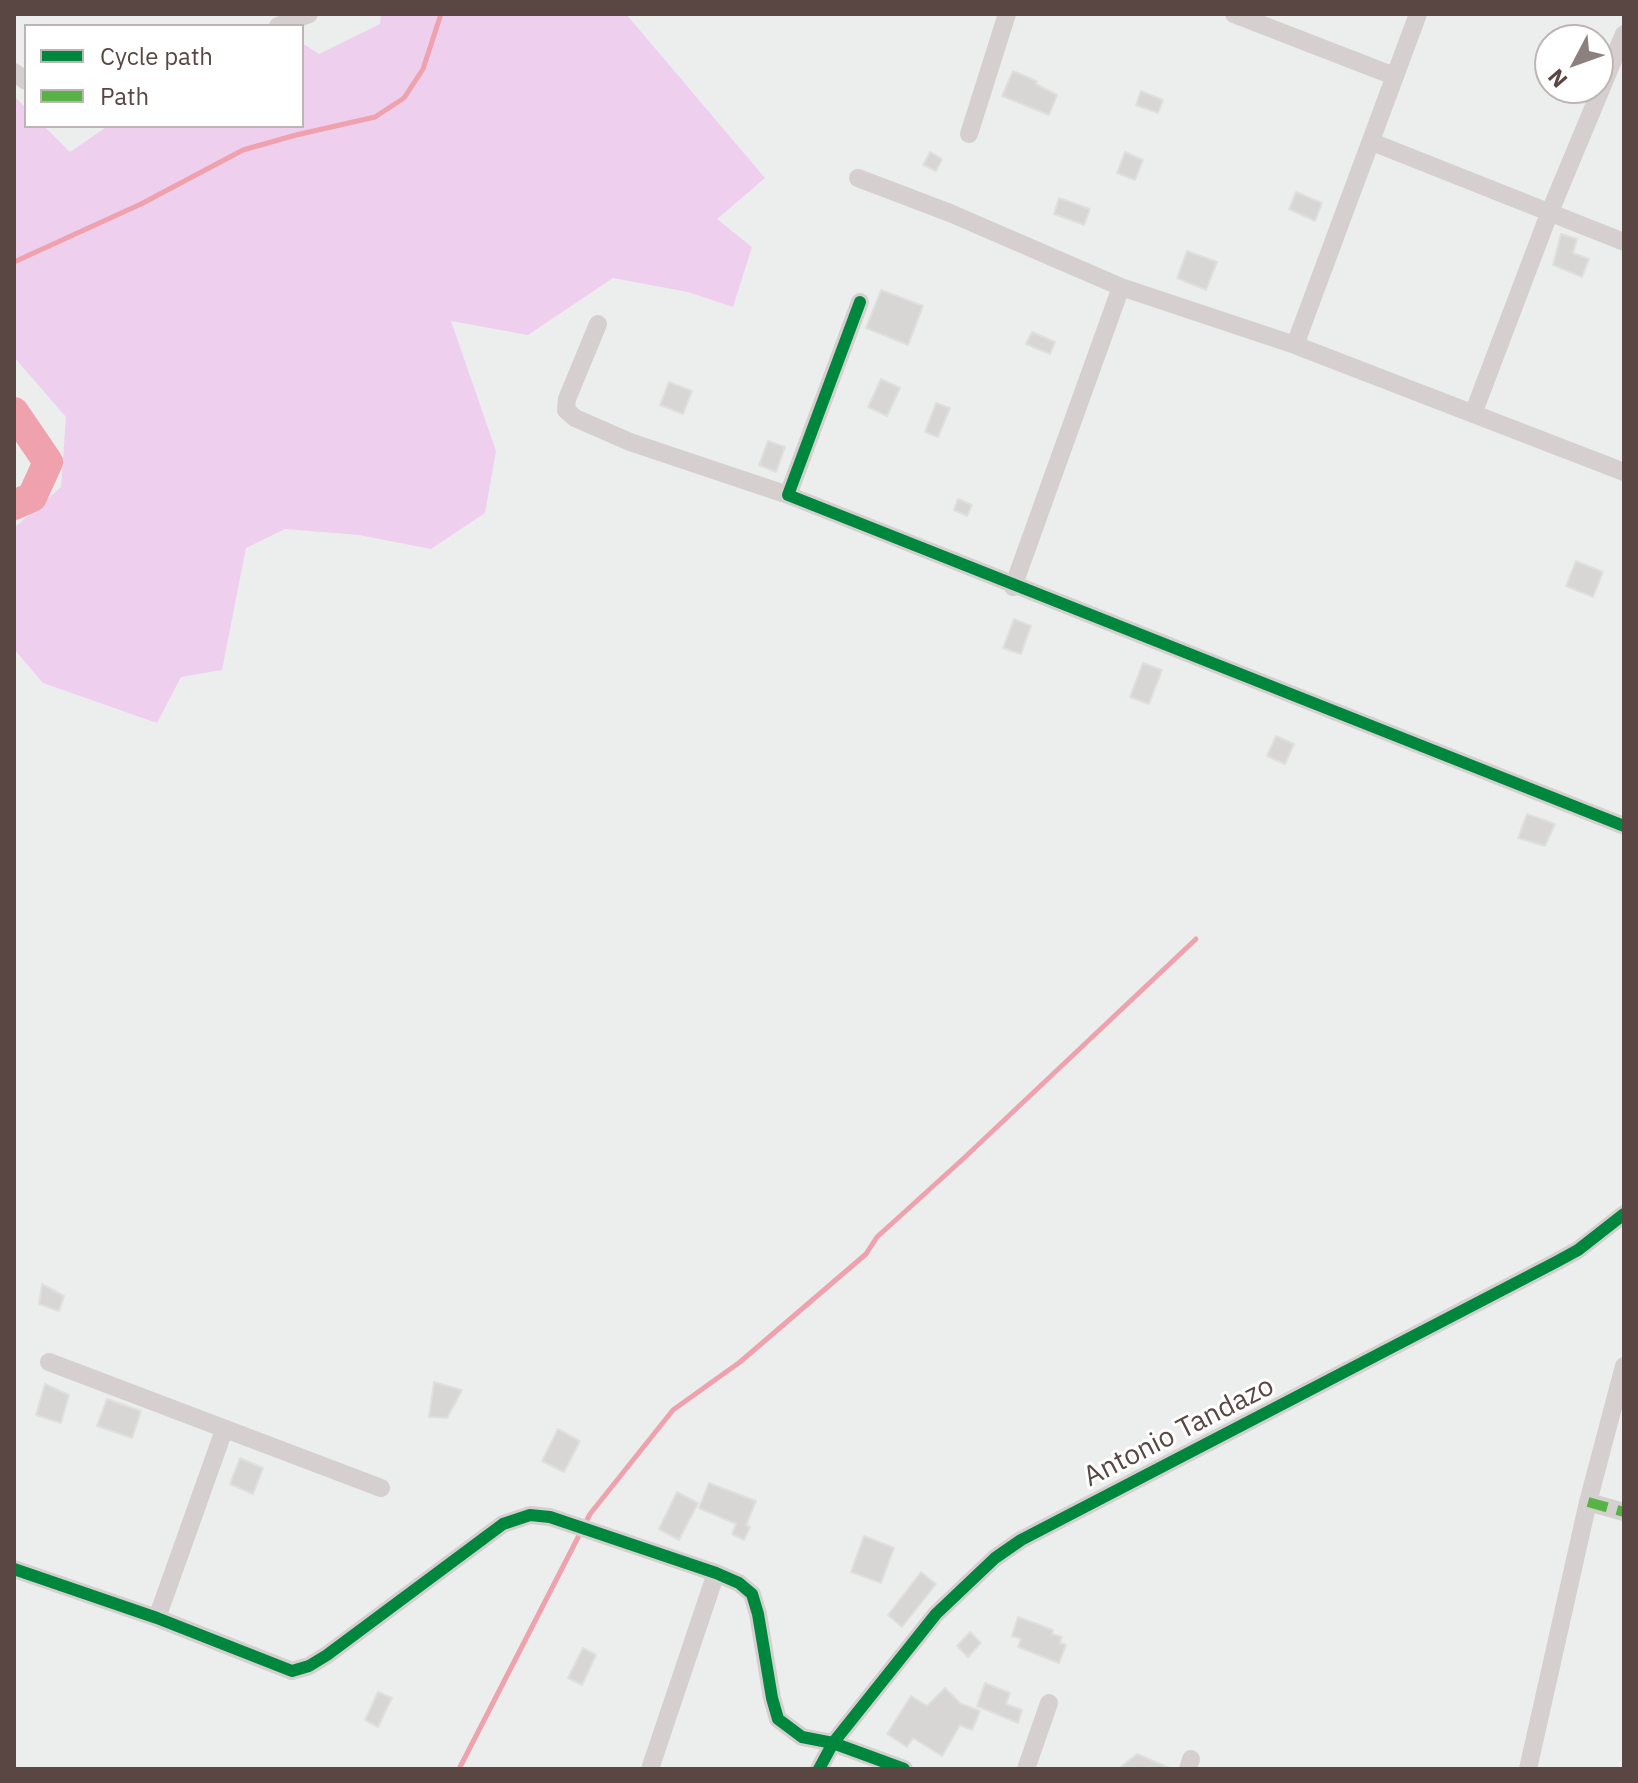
<!DOCTYPE html>
<html>
<head>
<meta charset="utf-8">
<style>
  body { margin:0 }
  #map { position:relative; width:1638px; height:1783px; overflow:hidden; background:#eceeed; font-family:"IBM Plex Sans",sans-serif }
  canvas { display:block }
  .frame { position:absolute; inset:0; border:16px solid #5a4643; pointer-events:none }
  .legend { position:absolute; left:24px; top:24px; width:280px; height:104px; box-sizing:border-box; background:#fff; border:2px solid #bdb5b4; margin:0; padding:10px 14px; list-style:none; font-size:24px; color:#5a4643 }
  .legend li { display:flex; align-items:center; gap:16px; height:40px }
  .legend b { width:40px; border:2px solid #bdb5b4 }
  .north { position:absolute; left:1534px; top:24px; width:80px; height:80px; box-sizing:border-box; background:#fff; border:2px solid #bdb5b4; border-radius:50%; rotate:229deg; font-size:22px; font-weight:700; line-height:32px; text-align:center; color:#5a4643 }
  .north::after { content:''; display:block; margin:auto; width:28px; height:36px; background:#8d817e; clip-path:polygon(50% 0,100% 100%,50% 72%,0 100%) }
</style>
</head>
<body>
<div id="map">
<canvas width="1638" height="1783"></canvas>
<div class="frame"></div>
<ul class="legend">
<li><b style="height:10px;background:#00873e"></b>Cycle path</li>
<li><b style="height:10px;background:#58b347"></b>Path</li>
</ul>
<div class="north">N</div>
</div>
<script>
const ctx = document.querySelector('canvas').getContext('2d');
ctx.lineJoin = 'round';
function paint(path, color) { ctx.fillStyle = color; ctx.fill(path, 'evenodd'); }
const toPath = rows => new Path2D(rows.map(r => 'M' + r).join(''));
function strokePath(path, color, width, dash) { ctx.strokeStyle = color; ctx.lineWidth = width; ctx.lineCap = dash ? 'butt' : 'round'; ctx.setLineDash(dash || []); ctx.stroke(path); }
function drawText(font, color, halo, rows, align = 'center') {
  ctx.font = font + ' "IBM Plex Sans",sans-serif'; ctx.lineWidth = 6; ctx.setLineDash([]); ctx.textBaseline = 'middle'; ctx.strokeStyle = halo; ctx.fillStyle = color; for (const [text, x, y, turn = 0] of rows) {
    ctx.save(); ctx.translate(x, y); ctx.rotate((+turn || 0) * Math.PI / 180); ctx.textAlign = isNaN(turn) ? turn : align; if (halo) ctx.strokeText(text, 0, 0); ctx.fillText(text, 0, 0); ctx.restore();
  }
}
const green = toPath([
  [381,14,626,14,765,178,717,219,752,247,733,307,688,292,613,278,528,335,451,321,496,451,485,513,431,549,359,535,285,529,246,548,222,670,181,677,157,723,43,683,14,649,14,528,61,487,66,417,14,357,14,96,26,108,26,126,44,126,70,152,108,126,302,126,302,43,319,54,380,24]
]);
const stream = toPath([
  [14,262,141,204,243,150,296,135,375,117,404,98,423,69,441,14],
  [459,1769,590,1514,673,1410,740,1362,866,1254,877,1237,963,1159,1196,939]
]);
const river = toPath([
  [14,412,48,462,32,497,14,505]
]);
const building = toPath([
  [1013,71,1037,81,1036,84,1057,95,1049,115,1002,96,1013,71],
  [1141,91,1163,100,1158,113,1136,105,1141,91],
  [930,152,942,159,936,171,923,165,930,152],
  [1125,152,1143,160,1135,180,1117,173,1125,152],
  [1296,192,1322,203,1315,221,1289,209,1296,192],
  [1059,198,1090,209,1084,225,1054,214,1059,198],
  [1561,234,1577,239,1573,253,1589,259,1582,277,1553,265,1561,234],
  [1187,251,1217,262,1206,290,1177,278,1187,251],
  [881,290,923,306,908,345,866,328,881,290],
  [1032,332,1055,342,1050,354,1026,344,1032,332],
  [881,379,900,388,887,416,868,407,881,379],
  [669,382,692,391,683,414,660,405,669,382],
  [936,403,950,408,938,437,925,432,936,403],
  [768,441,785,447,776,472,759,465,768,441],
  [958,499,972,505,967,516,954,510,958,499],
  [1576,561,1603,572,1593,597,1566,586,1576,561],
  [1014,619,1031,626,1021,654,1003,648,1014,619],
  [1143,663,1162,670,1149,704,1130,697,1143,663],
  [1276,736,1294,744,1285,764,1267,756,1276,736],
  [1527,814,1555,824,1545,846,1518,838,1527,814],
  [42,1284,64,1296,59,1311,39,1304,42,1284],
  [434,1382,462,1390,447,1418,429,1417,434,1382],
  [45,1384,69,1395,61,1423,36,1415,45,1384],
  [107,1399,141,1411,132,1438,97,1426,107,1399],
  [558,1429,580,1441,564,1472,542,1461,558,1429],
  [240,1458,263,1468,253,1494,230,1484,240,1458],
  [709,1483,756,1501,746,1525,750,1527,744,1540,732,1534,736,1524,699,1508,709,1483],
  [677,1492,698,1503,679,1540,659,1529,677,1492],
  [864,1536,894,1548,881,1583,851,1572,864,1536],
  [921,1572,936,1584,902,1627,888,1615,921,1572],
  [1018,1617,1053,1630,1052,1634,1062,1637,1060,1643,1066,1645,1059,1663,1018,1647,1021,1639,1012,1636,1018,1617],
  [970,1632,981,1643,968,1657,957,1646,970,1632],
  [583,1648,596,1655,582,1685,568,1678,583,1648],
  [985,1683,1010,1693,1006,1704,1022,1710,1018,1723,977,1706,985,1683],
  [945,1688,960,1703,980,1711,972,1730,960,1725,942,1756,913,1738,907,1747,887,1734,911,1696,927,1706,945,1688],
  [378,1692,392,1698,378,1727,365,1720,378,1692],
  [1137,1754,1172,1769,1118,1769,1137,1754]
]);
const minor = toPath([
  [1234,14,1394,76],
  [278,26,309,14],
  [14,72,26,81],
  [969,134,1007,14],
  [1372,142,1624,242],
  [858,178,950,213,1121,287,1295,345,1624,472],
  [860,302,788,495,1624,826],
  [598,324,567,399,566,410,575,418,630,442,788,495],
  [1295,345,1418,14],
  [1473,414,1549,214,1624,34],
  [1013,587,1121,287],
  [49,1362,381,1488],
  [1588,1502,1624,1512],
  [14,1569,157,1618,292,1671,309,1666,327,1655,503,1524,530,1515,550,1517,716,1573,739,1583,752,1594,758,1614,772,1698,778,1719,802,1737,833,1743,904,1769],
  [157,1618,224,1430],
  [650,1769,716,1573],
  [819,1769,833,1743,936,1614,995,1558,1021,1540,1556,1262,1578,1250,1624,1214],
  [1026,1769,1049,1703],
  [1188,1769,1191,1759],
  [1528,1769,1588,1502,1624,1366]
]);
const quiet = toPath([
  [1588,1502,1624,1512]
]);
const cycleway = toPath([
  [860,302,788,495,1624,826],
  [14,1569,157,1618,292,1671,309,1666,327,1655,503,1524,530,1515,550,1517,716,1573,739,1583,752,1594,758,1614,772,1698,778,1719,802,1737,833,1743,904,1769],
  [819,1769,833,1743,936,1614,995,1558,1021,1540,1556,1262,1578,1250,1624,1214]
]);
const streetNames = [
  ["Antonio Tandazo",1179,1432,-27]
];
paint(green, '#efcfee');
strokePath(stream, '#efa1ad', 5);
strokePath(river, '#efa1ad', 30);
paint(building, '#d8d6d5');
strokePath(building, '#dfdfde', 2);
strokePath(minor, '#d5d0cf', 18);
strokePath(quiet, '#58b347', 10, [20, 10]);
strokePath(cycleway, '#00873e', 12);
drawText('28px', '#5a4643', '#fff', streetNames);
</script>
</body>
</html>
